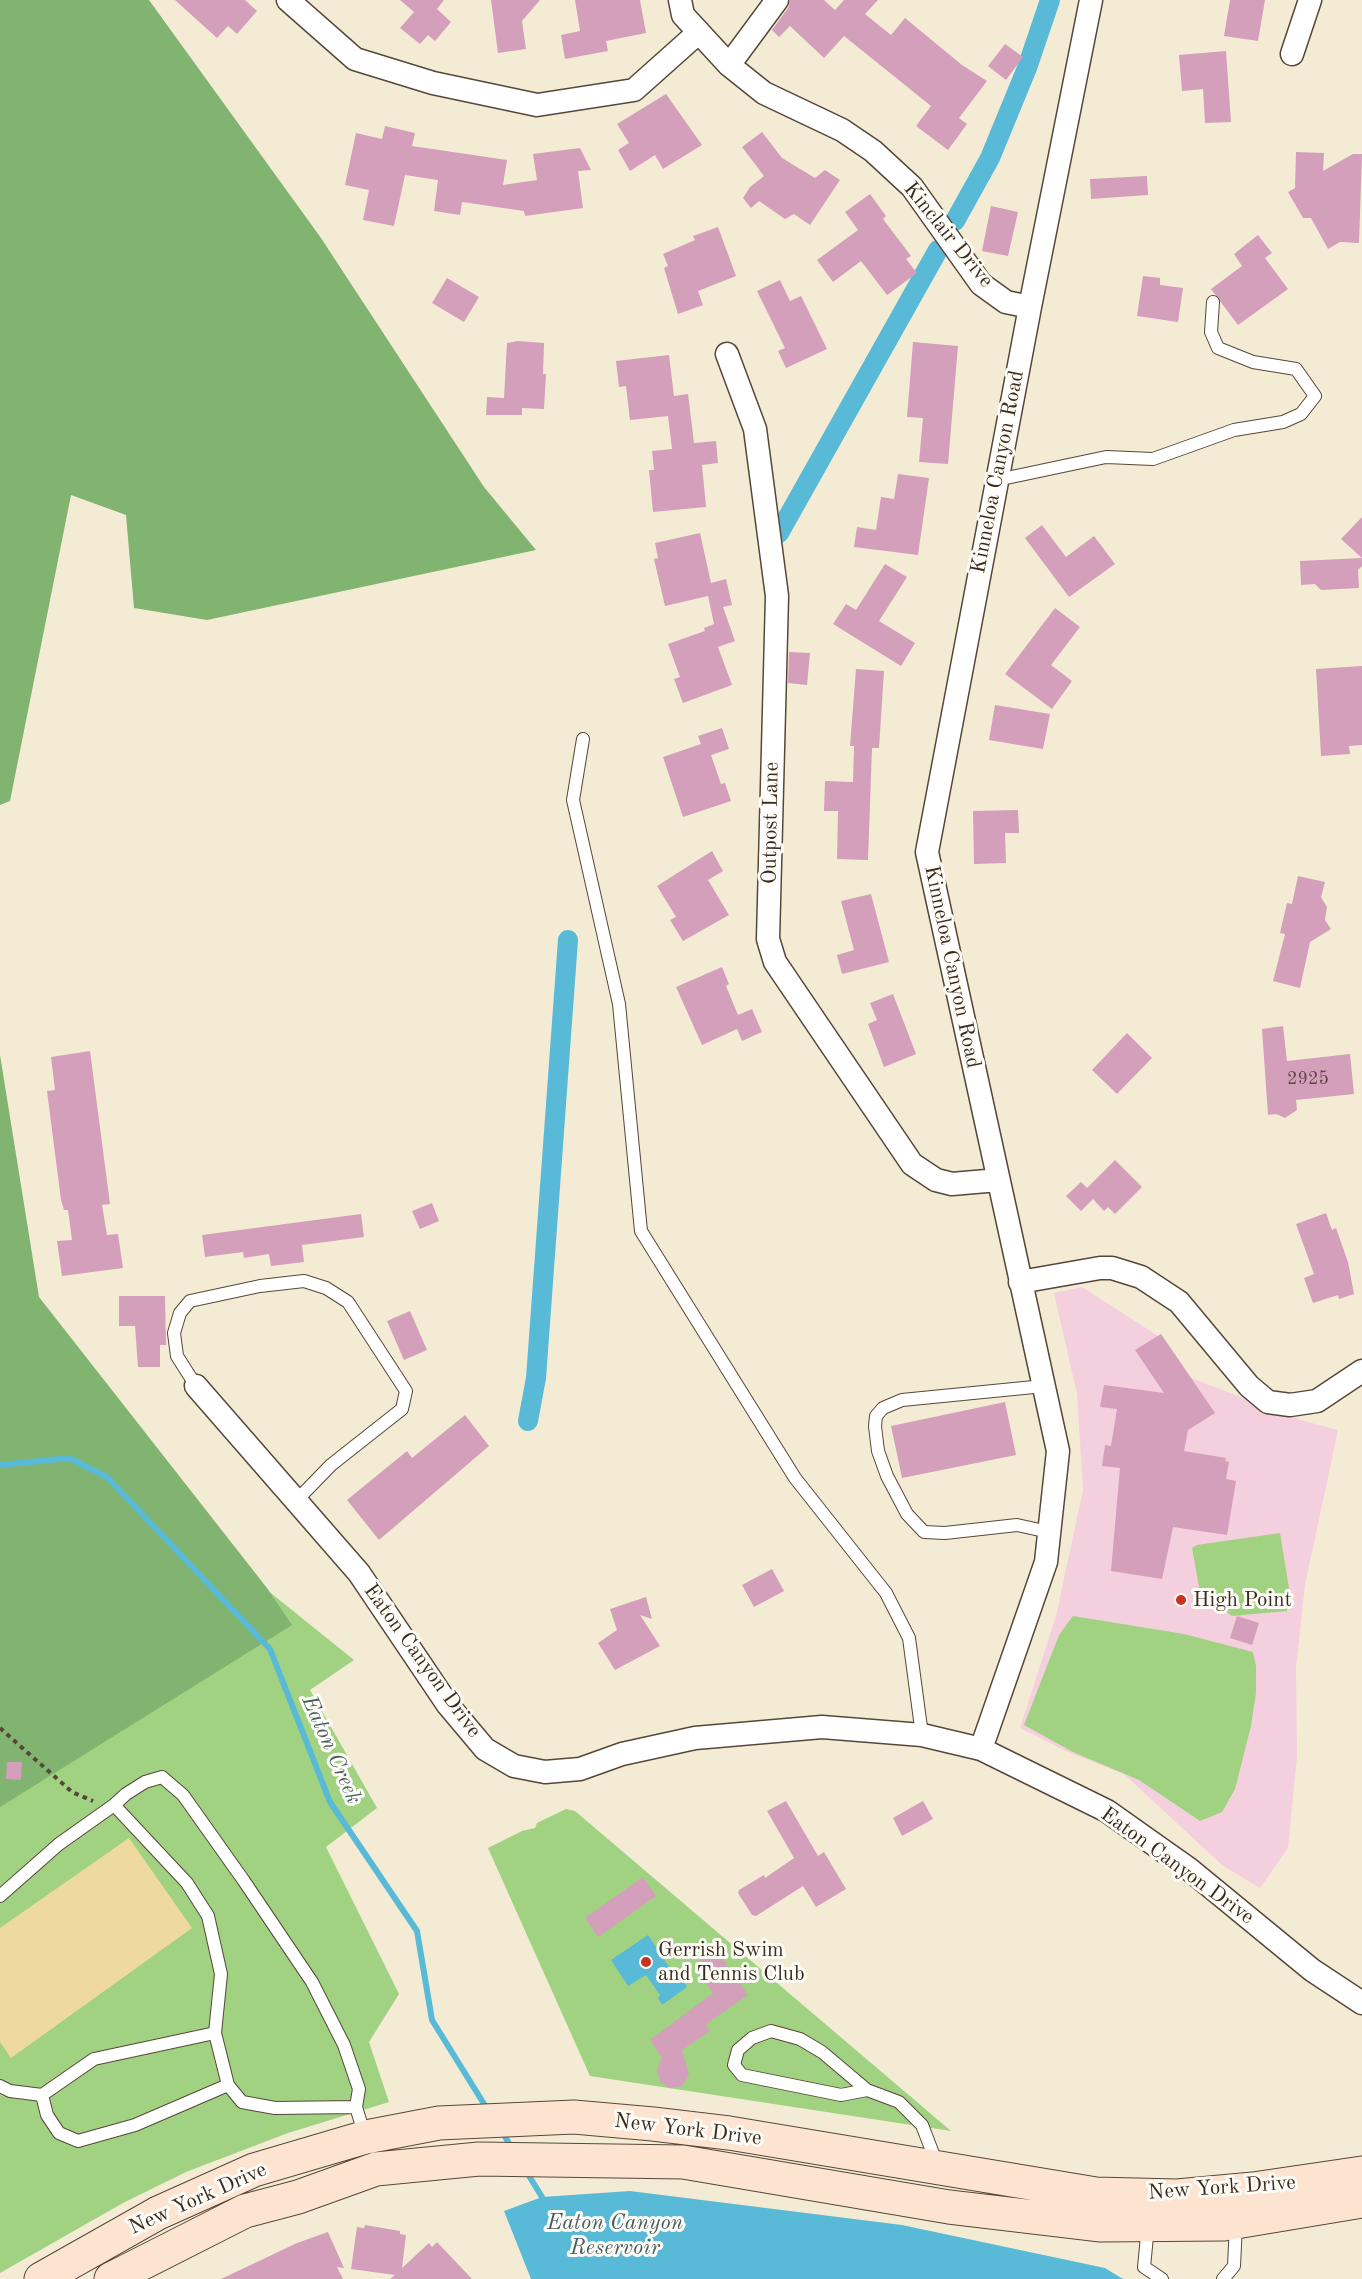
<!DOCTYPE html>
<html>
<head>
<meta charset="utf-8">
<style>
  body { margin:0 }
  canvas { display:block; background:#f4ebd5 }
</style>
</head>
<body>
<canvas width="1362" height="2279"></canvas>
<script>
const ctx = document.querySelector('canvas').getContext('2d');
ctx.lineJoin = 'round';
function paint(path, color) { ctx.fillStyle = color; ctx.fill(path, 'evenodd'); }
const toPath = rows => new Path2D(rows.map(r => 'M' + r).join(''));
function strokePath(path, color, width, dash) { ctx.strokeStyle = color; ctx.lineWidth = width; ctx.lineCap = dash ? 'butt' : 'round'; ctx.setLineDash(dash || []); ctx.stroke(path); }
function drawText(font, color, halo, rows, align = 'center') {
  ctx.font = font + ' "Old Standard TT",serif'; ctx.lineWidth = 6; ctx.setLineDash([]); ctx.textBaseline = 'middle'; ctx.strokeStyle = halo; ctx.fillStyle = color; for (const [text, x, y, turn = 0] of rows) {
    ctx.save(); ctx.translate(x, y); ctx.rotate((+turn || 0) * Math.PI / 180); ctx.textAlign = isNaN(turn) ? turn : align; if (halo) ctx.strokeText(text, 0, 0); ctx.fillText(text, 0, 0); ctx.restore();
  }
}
const built = toPath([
  [1082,1287,1166,1341,1191,1378,1304,1421,1338,1430,1305,1585,1296,1668,1297,1756,1288,1848,1260,1888,1222,1865,1124,1774,1070,1753,1020,1728,1056,1616,1083,1490,1077,1394,1054,1293]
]);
const green = toPath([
  [0,1375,354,1660,310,1690,377,1808,326,1847,399,1994,369,2042,389,2102,288,2133,186,2172,123,2203,0,2273],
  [1280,1533,1292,1607,1287,1608,1287,1611,1232,1616,1200,1592,1192,1548,1197,1545],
  [1073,1616,1184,1634,1253,1652,1256,1666,1256,1693,1251,1726,1235,1789,1222,1812,1200,1821,1139,1780,1073,1752,1024,1725,1059,1635],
  [566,1809,575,1811,951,2131,590,2076,488,1848,522,1831,535,1828,537,1823]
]);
const forest = toPath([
  [0,0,149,0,321,238,484,487,536,550,207,620,134,608,126,515,71,495,10,801,0,805],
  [0,1055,39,1297,267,1588,292,1625,0,1807]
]);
const sand = toPath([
  [129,1838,192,1928,11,2058,0,2042,0,1928]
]);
const water = toPath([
  [648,1935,679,1982,683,1980,687,1987,662,2005,658,1998,660,1995,646,1975,628,1986,611,1960],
  [630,2191,902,2225,1105,2268,1123,2279,531,2279,504,2211,542,2197]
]);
const stream = toPath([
  [0,1465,69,1458,107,1477,270,1649,330,1802,417,1931,432,2020,489,2112],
  [501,2130,513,2150],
  [526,2171,542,2197]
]);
const canal = toPath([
  [955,221,990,158,1027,68,1050,0],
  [779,533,938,250],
  [528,1421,536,1378,568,940]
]);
const building = toPath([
  [175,0,245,0,257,11,237,34,228,26,217,38],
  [400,0,444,0,437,9,451,22,435,41,428,35,420,44,400,28,414,12],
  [491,0,540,0,522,21,526,49,498,53],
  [575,0,640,0,646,33,606,41,608,51,565,59,561,35,580,31],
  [790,0,824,0,835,10,844,0,878,0,865,14,891,35,905,18,962,65,987,81,959,118,967,124,948,150,916,126,931,106,844,36,824,58,790,26,779,37,772,30,788,8],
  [1230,0,1265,0,1258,41,1224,36],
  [1005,44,1023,57,1006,80,988,66],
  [1226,51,1231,122,1205,123,1203,89,1182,91,1179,55],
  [666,94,702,145,663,169,655,155,630,171,618,150,629,143,617,124],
  [385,126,415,133,412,146,507,160,503,185,537,180,533,154,580,148,591,170,578,171,583,208,525,216,524,211,462,202,460,215,434,211,438,180,405,175,394,226,363,220,369,190,345,185,356,133,382,139],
  [762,132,782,158,815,178,825,170,840,180,810,225,794,214,785,219,759,201,751,208,743,198,750,187,764,176,742,147],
  [1296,152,1324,153,1323,171,1353,154,1362,154,1359,243,1340,242,1328,249,1311,218,1303,218,1288,192,1295,188],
  [1147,176,1148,195,1091,199,1090,179],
  [870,194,886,216,883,219,911,256,906,259,917,273,887,295,861,261,833,282,817,260,858,230,845,212],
  [991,206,1018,212,1008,256,982,251],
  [718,227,736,276,698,291,703,305,678,314,664,268,668,266,663,254,695,240,693,236],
  [1258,235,1272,253,1265,258,1288,289,1238,325,1211,289,1242,266,1234,254],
  [1143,276,1160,278,1160,285,1183,288,1178,322,1137,316],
  [447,278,479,297,464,322,432,303],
  [780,280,790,301,801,296,827,349,786,368,778,351,785,348,757,291],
  [518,341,544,343,543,374,546,374,544,409,522,408,522,415,486,415,487,397,504,398,507,343],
  [913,342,958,346,948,464,919,462,923,418,907,417],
  [669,355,674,396,688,394,694,443,716,441,718,463,702,465,706,507,653,512,649,470,654,470,652,451,672,449,668,416,630,420,626,386,619,387,616,361],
  [898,474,929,478,918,555,854,547,857,527,876,530,881,497,894,499],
  [1362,517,1362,566,1358,570,1359,588,1321,590,1315,584,1301,585,1300,561,1362,558,1341,539],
  [1042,525,1066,557,1094,536,1115,564,1069,597,1025,538],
  [700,533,711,583,726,579,732,605,723,607,735,641,718,647,732,685,683,703,674,679,680,677,668,644,705,631,704,628,714,624,708,596,665,606,654,559,658,558,655,543],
  [885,564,907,577,879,621,915,643,901,666,833,624,846,604,856,610],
  [1055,608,1080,627,1051,665,1072,681,1052,709,1005,674],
  [789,652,810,653,807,685,788,683],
  [1362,666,1362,745,1349,746,1350,754,1321,756,1316,669],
  [856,669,884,671,879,748,872,748,868,860,837,859,838,811,824,811,825,781,853,782,854,746,850,746],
  [995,705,1050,714,1043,749,989,740],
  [722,728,729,749,711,755,721,784,725,783,731,801,683,817,663,757,701,744,698,736],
  [1018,810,1019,833,1005,833,1006,863,974,864,973,811],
  [712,851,723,871,708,880,729,915,683,941,670,920,676,917,657,886],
  [1298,876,1325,882,1321,897,1327,907,1325,920,1331,929,1310,942,1300,988,1273,981,1285,934,1280,933,1287,903,1292,904],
  [871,894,889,962,842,974,837,955,854,950,841,901],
  [722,967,729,984,726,986,738,1015,752,1009,762,1032,742,1041,737,1029,702,1045,676,987],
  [893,994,916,1054,884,1067,868,1024,877,1020,870,1003],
  [1283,1026,1287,1061,1350,1054,1354,1094,1296,1100,1297,1110,1285,1118,1276,1114,1268,1115,1262,1029],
  [1127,1033,1152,1058,1117,1094,1092,1070],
  [90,1051,110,1204,102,1205,107,1235,118,1234,123,1268,62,1276,57,1241,72,1240,68,1210,64,1210,61,1200,47,1091,55,1090,51,1057],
  [1115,1160,1142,1187,1115,1214,1108,1207,1104,1211,1093,1199,1081,1211,1066,1196,1081,1182,1087,1188],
  [432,1203,439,1221,420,1229,412,1211],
  [1326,1213,1332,1230,1336,1228,1348,1262,1354,1294,1339,1299,1338,1295,1313,1303,1304,1278,1314,1274,1296,1224],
  [361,1214,364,1237,302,1245,304,1262,271,1266,269,1254,244,1258,243,1252,205,1257,202,1235],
  [119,1296,165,1296,166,1345,160,1345,160,1367,138,1367,135,1326,119,1326],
  [410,1311,427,1350,404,1360,387,1321],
  [1161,1334,1215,1413,1188,1430,1184,1451,1226,1458,1225,1461,1229,1462,1226,1479,1236,1481,1227,1535,1173,1527,1162,1579,1111,1571,1120,1468,1102,1466,1105,1445,1111,1446,1117,1409,1100,1407,1104,1385,1164,1393,1135,1350],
  [1005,1402,1016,1455,902,1478,891,1426],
  [465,1415,489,1446,379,1540,347,1500,407,1451,412,1458],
  [772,1569,784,1591,754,1607,742,1585],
  [646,1597,652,1619,640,1615,660,1646,615,1670,598,1643,617,1630,610,1609],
  [1237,1616,1259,1623,1252,1645,1230,1638],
  [7,1762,22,1762,21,1780,6,1779],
  [786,1801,818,1856,824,1852,846,1889,816,1907,803,1886,756,1916,752,1915,738,1893,739,1890,764,1875,765,1878,794,1858,767,1811],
  [923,1801,933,1819,902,1836,893,1818],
  [643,1877,656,1896,598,1937,585,1918],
  [716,1950,748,1995,706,2024,710,2031,682,2050,689,2075,682,2086,670,2088,660,2082,657,2069,662,2058,650,2040,713,1993,694,1965],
  [365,2225,400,2231,400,2234,406,2235,402,2268,429,2243,432,2247,437,2242,472,2279,390,2279,395,2275,351,2269,357,2227,364,2228],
  [328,2232,344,2268,337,2267,343,2279,221,2279,297,2243]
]);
const path = toPath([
  [0,1728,72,1792,93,1801]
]);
const service = toPath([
  [997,480,1106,457,1153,459,1234,430,1283,422,1301,414,1315,396,1296,369,1253,362,1218,348,1211,332,1213,302],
  [583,739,573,800,619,1004,641,1231,795,1478,886,1593,909,1638,922,1735],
  [196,1386,177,1356,174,1333,180,1313,190,1301,260,1286,304,1281,326,1288,348,1302,406,1391,402,1409,331,1465,297,1500],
  [1044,1386,902,1400,883,1408,876,1416,875,1426,878,1451,887,1476,907,1514,924,1532,945,1533,1017,1525,1049,1532],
  [0,1896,59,1844,114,1805],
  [0,2086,10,2091,42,2095,47,2115,59,2133,78,2141,135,2125,228,2085],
  [867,2090,841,2095,742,2075,734,2065,738,2050,752,2038,771,2031,800,2039,822,2052,867,2090,899,2102,922,2125,937,2164],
  [42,2095,94,2059,215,2033],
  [356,2107,275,2108,242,2102,228,2085,215,2033,221,1974,208,1916,187,1883,114,1805,126,1794,145,1782,162,1777,183,1795,244,1881,312,1982,344,2045,359,2089,356,2107,365,2136],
  [1148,2226,1144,2267,1162,2279],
  [1223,2279,1234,2266,1236,2224]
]);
const minor = toPath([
  [288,0,355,59,433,83,537,105,634,90,699,32],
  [680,0,683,15,729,65,764,93,842,130,873,151,912,187,981,284,1006,302,1030,307],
  [1292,54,1310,0],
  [729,65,777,0],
  [727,354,755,429,777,596,768,939,775,962,912,1164,936,1180,952,1184,998,1180],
  [1020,1282,1100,1268,1112,1268,1141,1277,1179,1302,1249,1386,1268,1402,1290,1405,1317,1401,1362,1371],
  [196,1386,359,1573,448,1705,485,1749,514,1766,545,1772,580,1769,622,1754,695,1738,822,1727,922,1735,981,1749,1107,1811,1189,1869,1312,1970,1362,2003],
  [981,1749,1046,1562,1058,1451,927,852,1030,307,1091,0]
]);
const secondary = toPath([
  [41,2279,158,2213,254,2170,366,2137,439,2123,574,2117,653,2124,729,2133,1096,2194,1177,2196,1253,2189,1362,2173],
  [111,2279,245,2211,298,2197,376,2169,479,2159,683,2162,949,2207,1101,2225,1224,2224,1362,2201]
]);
const markers = [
  [1181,1600,6,"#c8321e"],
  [646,1962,6,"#c8321e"]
];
const numberNames = [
  ["2925",1308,1079]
];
const streetNames = [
  ["Kinclair Drive",948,235,51],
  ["Kinneloa Canyon Road",998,472,-79],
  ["Outpost Lane",771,823,-89],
  ["Kinneloa Canyon Road",952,967,78],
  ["Eaton Canyon Drive",422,1661,54],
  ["Eaton Canyon Drive",1177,1866,36],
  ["New York Drive",688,2130,7],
  ["New York Drive",1222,2188,-4],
  ["New York Drive",198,2199,-24]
];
const poiNames = [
  ["High Point",1193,1600],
  ["Gerrish Swim",658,1950],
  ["and Tennis Club",658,1974]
];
const waterNames = [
  ["Eaton Creek",331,1750,66],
  ["Eaton Canyon",615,2223],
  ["Reservoir",615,2248]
];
paint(built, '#f4cfde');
paint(green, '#a0d282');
paint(forest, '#80b470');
paint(sand, '#eeda9e');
paint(water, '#59bad7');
strokePath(stream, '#59bad7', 6);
strokePath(canal, '#59bad7', 20);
paint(building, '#d49fba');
strokePath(service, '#574739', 14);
strokePath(minor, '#574739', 25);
strokePath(secondary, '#574739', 35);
strokePath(path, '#574739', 4, [4.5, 4.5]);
strokePath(service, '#fff', 12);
strokePath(minor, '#fff', 22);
strokePath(secondary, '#fde4d1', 33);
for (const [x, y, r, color] of markers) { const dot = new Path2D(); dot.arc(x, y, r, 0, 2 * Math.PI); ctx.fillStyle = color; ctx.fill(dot); strokePath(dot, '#fdfcf7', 2); }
drawText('18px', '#614745', null, numberNames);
drawText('21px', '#3b2a1e', '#fdfcf7', streetNames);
drawText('21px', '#3b2a1e', '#fdfcf7', poiNames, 'left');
drawText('italic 22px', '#465c5f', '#fdfcf7', waterNames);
</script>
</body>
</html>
